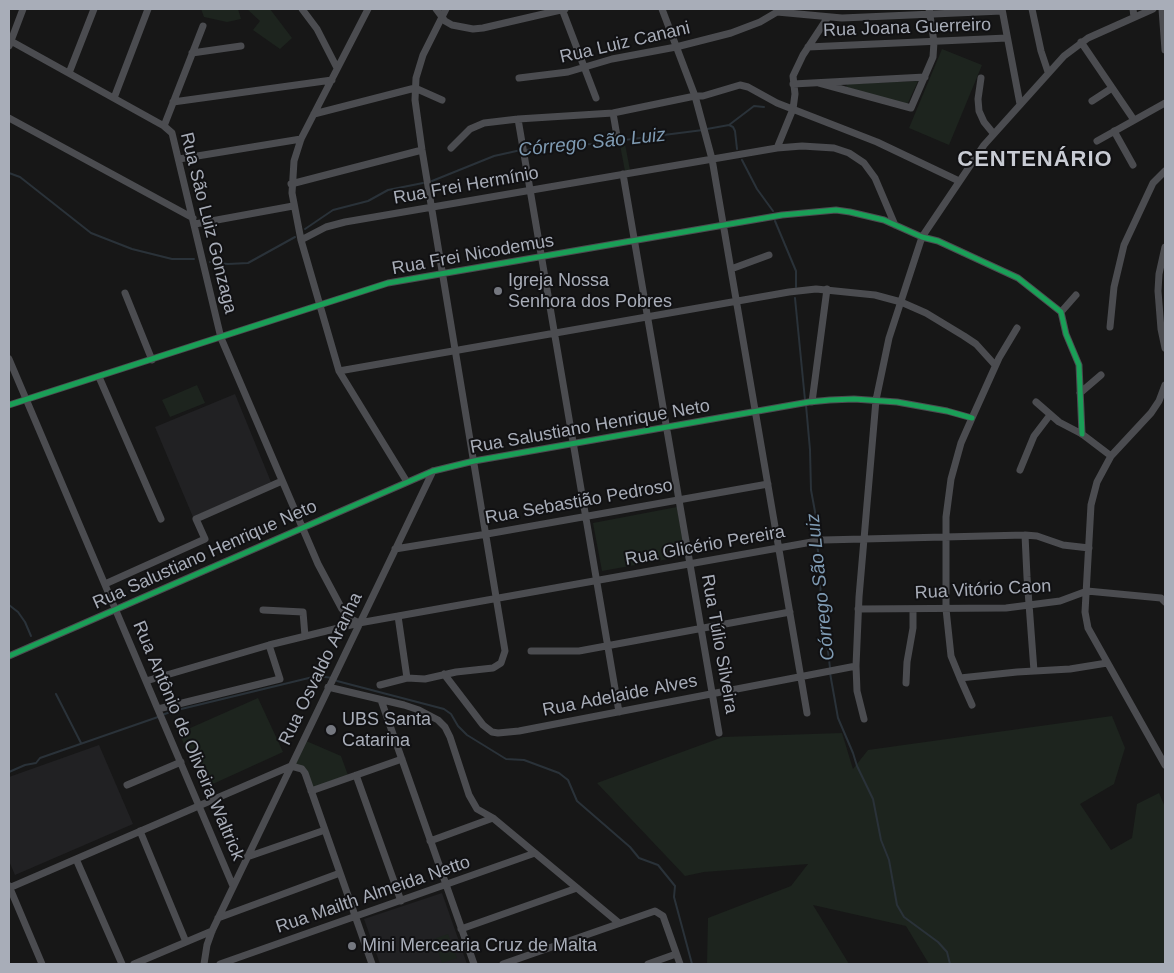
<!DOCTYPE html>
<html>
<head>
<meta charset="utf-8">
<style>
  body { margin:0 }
  #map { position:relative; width:1174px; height:973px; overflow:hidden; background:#171717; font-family:Arial,sans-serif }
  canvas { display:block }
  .frame { position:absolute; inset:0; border:10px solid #a8adb8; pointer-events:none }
</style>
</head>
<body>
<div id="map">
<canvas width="1174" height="973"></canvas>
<div class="frame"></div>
</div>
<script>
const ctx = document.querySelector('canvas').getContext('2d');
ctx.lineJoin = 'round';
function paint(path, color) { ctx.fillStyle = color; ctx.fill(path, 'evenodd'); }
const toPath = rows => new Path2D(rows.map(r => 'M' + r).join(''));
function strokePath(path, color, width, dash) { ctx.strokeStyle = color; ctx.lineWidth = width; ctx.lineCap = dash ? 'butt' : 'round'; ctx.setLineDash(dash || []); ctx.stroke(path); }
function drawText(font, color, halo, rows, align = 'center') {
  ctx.font = font + ' Arial,sans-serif'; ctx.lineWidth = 4; ctx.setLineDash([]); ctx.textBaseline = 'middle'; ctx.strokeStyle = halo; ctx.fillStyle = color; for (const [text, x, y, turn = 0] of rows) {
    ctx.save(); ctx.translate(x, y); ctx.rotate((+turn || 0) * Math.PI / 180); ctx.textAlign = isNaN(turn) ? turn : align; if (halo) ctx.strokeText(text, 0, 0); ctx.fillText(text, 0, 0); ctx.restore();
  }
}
const built = toPath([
  [235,394,271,482,193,517,155,427],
  [99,745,133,824,15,875,9,861,9,777],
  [442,893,467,964,380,964,364,919]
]);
const green = toPath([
  [201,9,238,9,241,19,227,22,204,17],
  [247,9,270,9,292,38,280,49,253,30,260,21],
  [942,49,982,65,949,145,909,128],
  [918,81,907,105,846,87,847,84],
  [625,144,630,170,625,171,620,145],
  [197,385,205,403,170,417,162,400],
  [677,507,685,556,602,571,593,523],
  [258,698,283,752,204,788,179,733],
  [1112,716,1125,748,1114,784,1080,804,1111,850,1132,838,1137,804,1159,793,1165,807,1165,964,929,964,906,926,813,905,849,964,707,964,708,918,791,886,808,864,704,872,685,876,597,783,723,737,842,733,853,769,868,750],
  [304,740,341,756,349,778,311,791,305,773,291,766],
  [448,934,457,958,442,963,434,939]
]);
const stream = toPath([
  [729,125,733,127,735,131,737,149],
  [707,129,729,125,754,106,764,107],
  [526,150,552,146,593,144,703,130],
  [742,160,757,189,773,211],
  [9,173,20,177,91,233,132,249,172,259,194,259],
  [432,181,494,156,521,150],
  [775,221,796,271,796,287],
  [305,229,333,210,368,201,388,190,423,183],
  [210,262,228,264,248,263,295,237],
  [795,298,805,400],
  [806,405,810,450,811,490,816,517,817,539],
  [817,544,821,572,820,607,827,643,830,668],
  [9,605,18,612,25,622,31,636],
  [830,673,838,718,853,753,857,766,873,799,881,840,889,860,897,905,904,917,938,942,947,952,950,964],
  [56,694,81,743],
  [162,715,173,711,317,676,333,678,337,681,444,709,451,714,458,726,467,735,506,759,524,760,559,773,568,780,577,801,630,847,639,858,658,865,675,886,674,897,692,964],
  [9,772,25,765,36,763,40,758,158,717]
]);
const minor = toPath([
  [302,9,317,29,337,68],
  [368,9,301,139,294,161,292,193,301,240,339,371,407,482],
  [436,9,445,21,452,25,473,29,483,28,565,9],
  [562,9,596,98],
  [662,9,695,96,712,159,807,713],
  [1002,9,1020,104],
  [1032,9,1041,51,1048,72],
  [1133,9,1134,17],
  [1162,9,1165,50],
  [9,40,164,126,172,133,221,338,318,564,342,609,351,619,359,623],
  [1081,42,1134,120],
  [9,46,23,9],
  [808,47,1007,38],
  [192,53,241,46],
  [69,73,94,9],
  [519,78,568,72,612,59,676,47,731,33,760,22,777,12,842,18,1002,11],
  [981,78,978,99,979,111,984,122,993,133],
  [819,83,911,108,933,57,934,42,929,9],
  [793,84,925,77],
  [114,98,148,9],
  [1092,101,1112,88],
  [173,102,332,80],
  [613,113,617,136],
  [314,114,415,88,442,100],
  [9,118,193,218],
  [518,119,619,712],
  [164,126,203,26],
  [1114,131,1133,165],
  [1097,141,1165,103],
  [451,148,470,129,484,123,518,119,613,113,695,96,703,96,740,85,748,87,777,103,877,142,959,181],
  [777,148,793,109,795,94,793,76,803,55,828,17],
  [179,159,301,139],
  [623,174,719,733],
  [291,184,422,150],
  [195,224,293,206],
  [301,240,326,227,345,222,777,148,802,146,834,148,849,153,864,163,875,178,895,225],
  [1165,247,1159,274,1158,291,1161,329,1165,348],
  [731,269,769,255],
  [125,293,152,360],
  [1061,312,1076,295],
  [1110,327,1114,287,1124,245,1153,183,1165,171],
  [1017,328,999,358,972,418,961,443,951,479,946,517,946,609,951,656,960,678,1017,672,1070,669,1107,663],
  [9,359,233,886],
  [339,371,789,292,816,289,875,295,901,302,926,313,964,336,976,344,995,365],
  [99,377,161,519],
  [1165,385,1159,401,1151,413,1111,456,1097,482,1091,505,1085,612,1088,628,1165,765],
  [1080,393,1101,375],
  [812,402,827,289],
  [1036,402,1059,422,1082,434,1111,456],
  [9,405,388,283,782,215,836,210,850,212,884,220,922,237,938,241,1018,278,1061,312,1066,334,1079,365,1082,434],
  [1020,470,1034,436,1050,415],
  [1025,535,1027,577,1034,671],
  [395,549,487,534,768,484],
  [105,584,205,539,196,519,282,481],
  [858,609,1006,608,1060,601,1087,591,1161,598,1165,602],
  [263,610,303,612,305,636],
  [398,616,407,678],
  [531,651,579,651,790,612],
  [9,656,433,471,474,461,809,402,830,400,854,399,897,402,947,411,972,418],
  [444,674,483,725,492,732,498,733,519,731,856,666],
  [960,678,972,705],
  [146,681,269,645,359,623,823,540,1025,535,1037,536,1063,545,1089,548],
  [906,683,907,662,913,628,913,610],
  [380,685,407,678,425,679,456,672,493,668,501,663,505,651,422,150,415,100,416,78,423,55,446,9],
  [328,687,404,705,419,710,438,720,445,727,450,737,469,795,477,809,493,818,619,923],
  [381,700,474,964],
  [158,709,280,679,269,645],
  [864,719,857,691,856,666,859,597,876,400,889,338,922,237,984,145,1064,56,1088,38,1153,9],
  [291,766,302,769,305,773,372,964],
  [356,775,401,901],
  [127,785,181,762],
  [311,791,402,759],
  [140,831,186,942],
  [430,841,493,818],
  [247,857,325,830],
  [76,859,122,964],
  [9,886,42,964],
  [9,888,291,766],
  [218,918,340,873],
  [461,929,577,888],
  [134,964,212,931],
  [204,964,207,945,212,931,433,471],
  [220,964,535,853],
  [503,964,655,911,663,916,680,964],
  [648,964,676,954]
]);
const cycleway = toPath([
  [9,405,388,283,782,215,836,210,850,212,884,220,922,237,938,241,1018,278,1061,312,1066,334,1079,365,1082,434],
  [9,656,433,471,474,461,809,402,830,400,854,399,897,402,947,411,972,418]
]);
const markers = [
  [498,291,5,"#757880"],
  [331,730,6,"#757880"],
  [352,946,5,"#757880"]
];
const streetNames = [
  ["Rua Joana Guerreiro",907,28,-2],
  ["Rua Luiz Canani",625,43,-13],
  ["Rua Frei Hermínio",466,186,-10],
  ["Rua São Luiz Gonzaga",208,223,76],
  ["Rua Frei Nicodemus",473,255,-10],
  ["Rua Salustiano Henrique Neto",590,427,-10],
  ["Rua Sebastião Pedroso",579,502,-10],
  ["Rua Glicério Pereira",705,546,-10],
  ["Rua Salustiano Henrique Neto",205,555,-24],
  ["Rua Vitório Caon",983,590,-3],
  ["Rua Túlio Silveira",719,644,80],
  ["Rua Osvaldo Aranha",321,669,-64],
  ["Rua Adelaide Alves",620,696,-11],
  ["Rua Antônio de Oliveira Waltrick",188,741,67],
  ["Rua Mailth Almeida Netto",373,895,-19]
];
const poiNames = [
  ["Igreja Nossa",508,281],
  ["Senhora dos Pobres",508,302],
  ["UBS Santa",342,720],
  ["Catarina",342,741],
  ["Mini Mercearia Cruz de Malta",362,946]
];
const waterNames = [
  ["Córrego São Luiz",592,143,-6],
  ["Córrego São Luiz",821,587,-96]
];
const districtNames = [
  ["CENTENÁRIO",1035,160]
];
paint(built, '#212123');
paint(green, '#1d241e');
strokePath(stream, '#2a3239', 2);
strokePath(minor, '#4b4c50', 7);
strokePath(cycleway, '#1a9f57', 5);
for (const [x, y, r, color] of markers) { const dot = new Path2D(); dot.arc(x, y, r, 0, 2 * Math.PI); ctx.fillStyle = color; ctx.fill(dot); strokePath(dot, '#111113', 2); }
drawText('18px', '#a8adb8', '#111113', streetNames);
drawText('18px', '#a8adb8', '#111113', poiNames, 'left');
drawText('italic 19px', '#7f9bb3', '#111113', waterNames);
ctx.letterSpacing = '1px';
drawText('bold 22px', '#c9ccd4', '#111113', districtNames);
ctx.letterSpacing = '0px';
</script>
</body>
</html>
